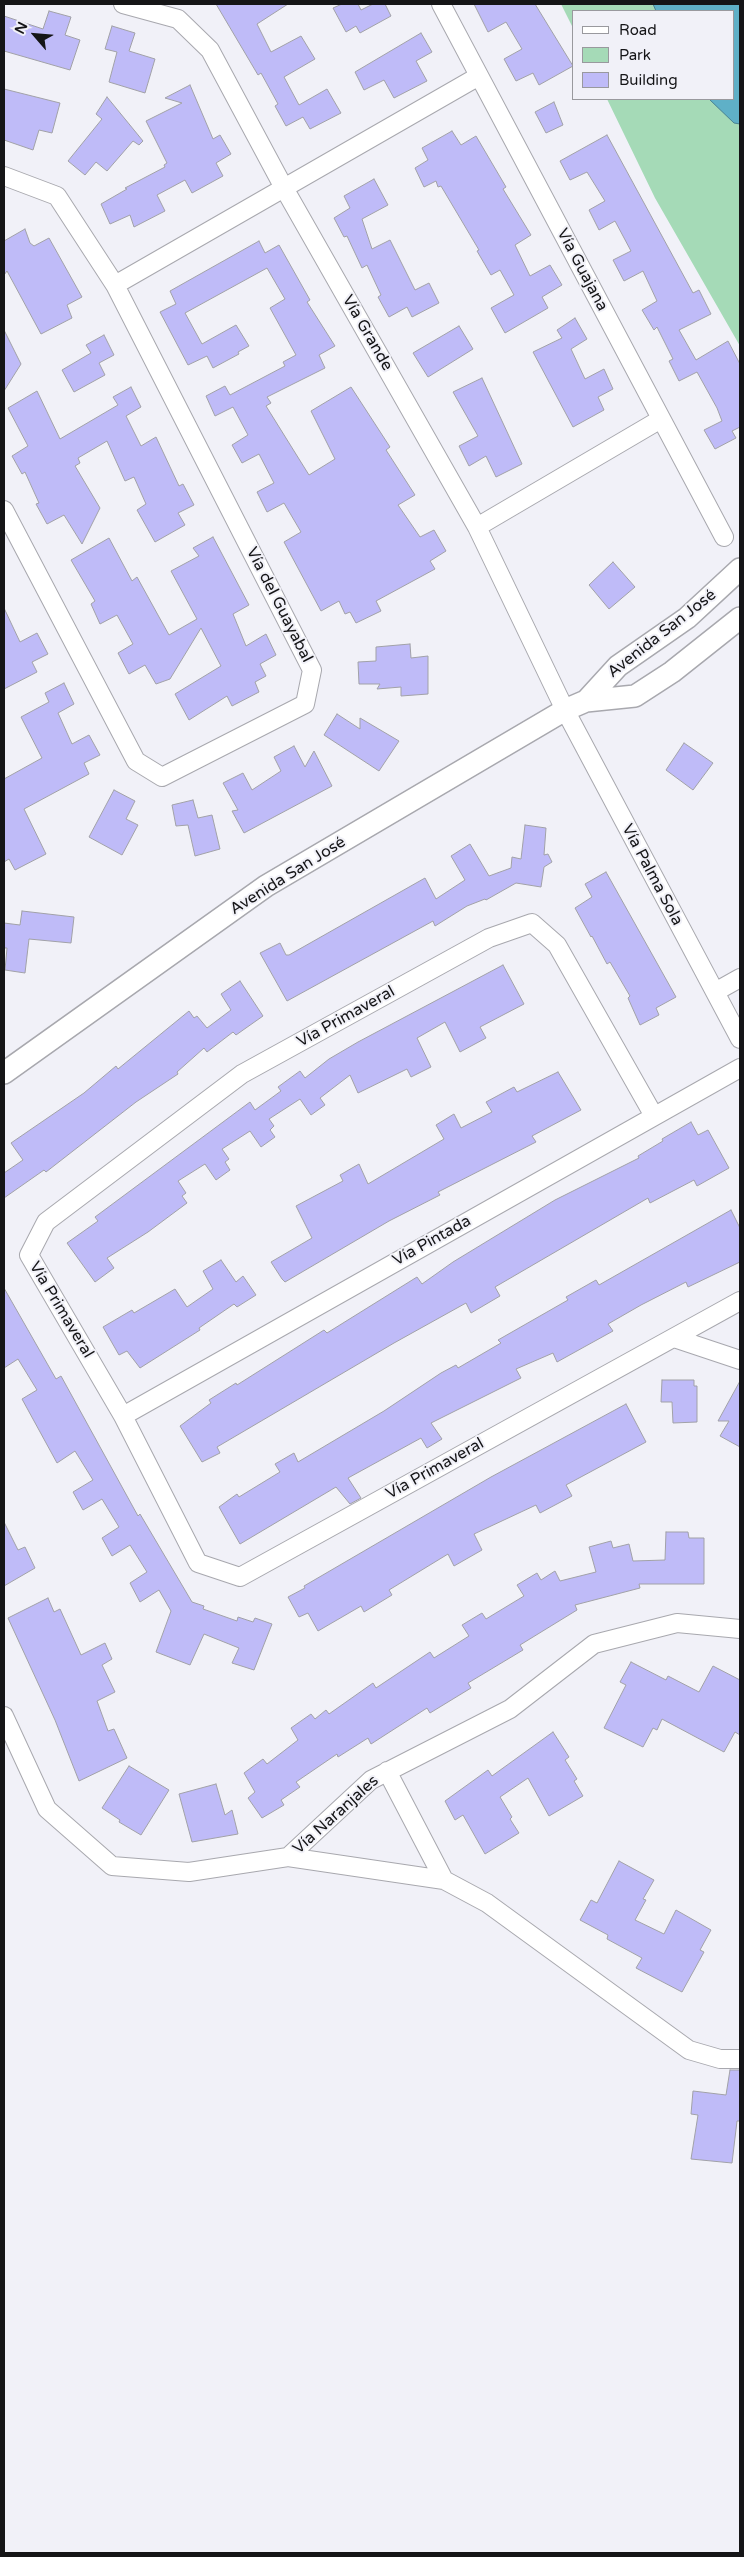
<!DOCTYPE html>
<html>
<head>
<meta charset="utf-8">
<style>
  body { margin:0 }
  #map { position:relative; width:744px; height:2557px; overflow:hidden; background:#f1f1f8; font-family:"Varela Round",sans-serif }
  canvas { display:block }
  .frame { position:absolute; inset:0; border:5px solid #151517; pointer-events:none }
  .legend { position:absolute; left:572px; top:10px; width:162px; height:90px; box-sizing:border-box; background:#f1f1f8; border:1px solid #99999e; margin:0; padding:6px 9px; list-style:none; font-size:15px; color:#151517 }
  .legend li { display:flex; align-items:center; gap:10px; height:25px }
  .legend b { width:25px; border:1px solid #99999e }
  .north { position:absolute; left:10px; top:10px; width:50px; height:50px; -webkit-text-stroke:4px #f1f1f8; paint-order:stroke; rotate:297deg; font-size:14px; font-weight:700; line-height:20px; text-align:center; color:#151517 }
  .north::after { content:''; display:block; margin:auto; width:18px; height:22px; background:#151517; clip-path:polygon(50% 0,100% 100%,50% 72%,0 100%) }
</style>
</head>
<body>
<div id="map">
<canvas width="744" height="2557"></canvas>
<div class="frame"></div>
<ul class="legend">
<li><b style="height:6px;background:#fff"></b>Road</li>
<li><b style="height:14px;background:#a5dab7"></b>Park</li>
<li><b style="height:14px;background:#bfbbf8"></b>Building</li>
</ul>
<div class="north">N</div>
</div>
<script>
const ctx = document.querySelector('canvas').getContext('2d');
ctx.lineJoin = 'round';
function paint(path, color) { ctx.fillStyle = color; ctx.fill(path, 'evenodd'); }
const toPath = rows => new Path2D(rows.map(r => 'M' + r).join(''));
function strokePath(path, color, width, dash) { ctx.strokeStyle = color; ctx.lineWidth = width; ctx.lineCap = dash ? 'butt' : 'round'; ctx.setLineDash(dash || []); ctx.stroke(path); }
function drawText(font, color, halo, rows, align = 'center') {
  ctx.font = font + ' "Varela Round",sans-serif'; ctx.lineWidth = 4; ctx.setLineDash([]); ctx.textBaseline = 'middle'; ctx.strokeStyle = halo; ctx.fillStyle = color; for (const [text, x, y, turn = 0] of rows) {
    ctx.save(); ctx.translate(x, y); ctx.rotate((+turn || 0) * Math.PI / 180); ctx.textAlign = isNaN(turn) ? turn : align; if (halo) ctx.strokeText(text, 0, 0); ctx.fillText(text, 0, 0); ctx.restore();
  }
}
const green = toPath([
  [561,4,740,4,740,346,655,198,607,99,733,99,733,11,573,11,573,28]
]);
const water = toPath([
  [653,4,740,4,740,124,734,123,709,99,733,99,733,11,656,11,653,4]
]);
const building = toPath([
  [216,4,288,4,257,24,271,52,301,36,315,59,284,77,299,105,327,89,341,113,310,129,303,117,286,126,275,106,278,104,261,73,258,75,216,4],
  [342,4,358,4,361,10,373,4,385,4,391,16,360,33,356,26,346,32,333,8,342,4],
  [474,4,535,4,573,66,539,85,533,73,516,81,504,59,522,49,506,22,488,32,474,4],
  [49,11,71,17,65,35,80,40,70,70,4,51,4,16,43,29,49,11],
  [112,26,135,33,129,51,155,59,145,93,109,82,117,52,105,49,112,26],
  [421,33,432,52,416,61,427,81,394,98,384,80,364,90,355,72,421,33],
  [190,85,213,139,220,135,231,154,216,163,223,176,192,193,185,180,157,195,165,211,134,227,130,215,110,224,101,204,127,189,125,188,165,167,164,165,167,163,146,121,182,103,165,98,190,85],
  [4,89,60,103,52,133,39,130,33,150,4,140,4,89],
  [107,97,143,141,139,145,133,141,107,171,96,162,85,175,68,161,102,119,96,114,107,97],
  [554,102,563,125,546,133,535,112,554,102],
  [452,131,461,145,476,136,506,187,503,189,531,235,515,245,530,276,550,265,562,285,542,297,548,308,505,333,491,308,514,295,500,270,491,275,477,251,479,250,441,186,438,187,436,181,424,187,415,168,428,160,422,148,452,131],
  [607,135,693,293,699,290,711,314,679,330,696,360,728,341,740,364,740,427,732,431,736,438,715,449,704,430,722,421,717,408,697,372,679,381,669,361,673,359,657,327,654,330,642,310,657,301,643,271,624,281,613,260,631,251,615,221,599,230,589,210,605,201,587,172,570,180,560,161,607,135],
  [374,179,388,205,362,219,372,249,390,240,415,290,429,283,439,303,412,317,407,307,389,317,378,297,381,295,367,265,362,268,347,236,344,237,334,218,350,208,344,196,374,179],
  [25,229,30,243,34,246,49,238,82,297,67,305,72,318,41,334,7,271,4,275,4,241,25,229],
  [259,241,265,253,279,245,310,300,307,302,335,346,319,355,325,368,267,397,271,403,266,406,309,475,335,459,311,411,351,387,390,447,386,450,415,495,398,505,420,537,434,530,446,551,430,561,435,569,376,601,381,611,356,623,350,612,345,614,339,601,321,611,284,542,301,532,284,503,267,512,257,492,274,483,259,454,242,463,232,445,248,435,233,407,215,416,206,396,225,386,230,395,285,366,283,362,296,355,270,308,285,299,267,268,185,313,202,344,236,325,249,346,238,352,239,354,213,368,207,356,188,365,160,312,176,304,170,291,259,241],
  [575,318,587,339,571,349,585,379,604,369,613,389,598,397,604,410,573,427,533,352,562,338,557,330,575,318],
  [459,326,473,349,428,377,413,353,459,326],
  [4,330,21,364,4,391,4,330],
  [104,335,114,355,99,363,105,375,74,392,62,370,91,353,86,345,104,335],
  [482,378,522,464,496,477,486,456,469,466,459,446,478,436,453,392,482,378],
  [131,387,141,407,126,416,141,446,156,437,179,486,183,484,194,505,178,513,185,525,155,542,137,510,146,504,134,477,125,481,107,441,78,458,80,463,75,466,100,508,82,544,64,515,47,524,36,504,39,503,25,472,22,474,12,456,28,446,8,408,37,391,60,439,118,405,113,397,131,387],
  [213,537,249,605,233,614,246,646,266,634,276,655,260,664,266,676,255,682,259,692,232,706,227,696,189,720,175,694,221,666,201,628,170,679,156,684,145,665,129,674,118,653,133,644,117,615,100,624,91,604,95,601,71,560,109,538,132,581,137,577,169,635,197,619,171,571,199,556,193,548,213,537],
  [613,562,635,587,609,609,589,585,613,562],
  [4,608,20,642,37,633,48,654,32,662,37,672,4,689,4,608],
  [410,644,411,658,428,656,428,694,401,696,401,687,377,689,380,684,359,684,358,662,376,661,376,647,410,644],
  [64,683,74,704,58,713,72,744,89,735,100,755,84,763,89,774,24,809,46,854,15,870,9,859,4,862,4,779,42,758,21,717,49,702,45,693,64,683],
  [337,714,360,729,360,718,399,741,379,771,324,735,337,714],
  [684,743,713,763,693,790,666,770,684,743],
  [294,746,305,767,314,751,332,786,244,833,232,811,238,810,223,783,243,773,252,790,281,771,274,757,294,746],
  [114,790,135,801,126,819,138,825,122,855,89,837,114,790],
  [193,800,198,818,212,815,220,849,195,856,188,825,176,826,172,805,193,800],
  [525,825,546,828,544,855,548,854,552,862,544,867,541,887,516,883,486,900,485,899,467,906,435,926,433,921,287,1001,260,953,280,943,286,955,289,955,425,878,436,899,465,880,451,856,470,844,489,876,511,868,512,857,521,859,525,825],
  [606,872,676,997,656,1008,659,1015,640,1025,628,998,630,996,610,962,607,964,592,936,591,937,575,908,592,897,585,884,606,872],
  [22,911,74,917,71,943,29,939,25,973,5,970,7,948,4,948,4,923,20,925,22,911],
  [503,965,524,1004,480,1027,486,1038,460,1052,445,1022,417,1038,431,1067,411,1077,407,1069,358,1093,350,1075,320,1098,325,1105,311,1115,300,1099,269,1119,274,1126,270,1130,275,1137,261,1147,250,1131,222,1149,229,1159,225,1162,230,1170,216,1180,205,1164,178,1181,186,1193,182,1196,187,1203,148,1232,107,1258,114,1268,95,1282,67,1243,98,1221,95,1217,250,1102,255,1110,281,1091,278,1087,300,1071,305,1078,329,1059,358,1042,503,965],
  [240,981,263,1016,236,1035,233,1032,207,1052,204,1048,177,1072,178,1074,136,1102,46,1172,44,1170,4,1198,4,1173,23,1160,11,1143,84,1093,116,1066,118,1069,189,1011,194,1018,197,1016,207,1028,231,1010,221,994,240,981],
  [558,1072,581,1110,532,1136,536,1142,438,1192,440,1195,389,1221,285,1282,282,1279,271,1262,312,1238,296,1206,343,1181,340,1175,359,1164,368,1184,444,1139,436,1125,454,1114,461,1128,492,1112,486,1102,514,1087,517,1092,558,1072],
  [691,1122,698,1135,708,1130,729,1168,697,1186,694,1180,650,1203,648,1198,495,1287,500,1296,471,1313,466,1303,394,1343,217,1447,220,1453,202,1462,180,1426,211,1403,209,1400,236,1383,237,1385,324,1330,327,1333,417,1277,422,1284,453,1262,555,1200,639,1158,638,1156,663,1141,662,1139,691,1122],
  [731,1210,740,1228,740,1262,688,1287,686,1282,641,1305,608,1324,613,1331,557,1362,553,1353,516,1369,521,1378,431,1423,442,1439,427,1448,421,1438,348,1478,361,1498,350,1504,336,1487,240,1544,219,1507,237,1494,239,1497,280,1472,275,1464,294,1453,298,1462,384,1411,441,1373,456,1365,458,1368,501,1343,498,1340,568,1300,566,1297,596,1280,599,1285,731,1210],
  [221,1260,236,1282,243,1276,256,1295,237,1307,234,1304,199,1328,200,1330,140,1368,127,1351,119,1355,103,1327,132,1310,134,1313,175,1289,187,1307,213,1289,203,1271,221,1260],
  [4,1288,56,1379,61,1376,138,1516,140,1514,192,1602,204,1606,203,1609,237,1621,238,1617,253,1622,255,1618,272,1624,254,1670,232,1663,239,1648,204,1634,190,1665,156,1652,171,1611,159,1590,140,1602,130,1583,147,1572,130,1545,112,1556,102,1538,119,1527,102,1499,83,1510,73,1492,93,1480,75,1451,57,1463,22,1399,37,1390,18,1359,4,1368,4,1288],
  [662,1380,694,1380,694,1386,697,1386,697,1422,673,1423,672,1402,661,1402,662,1380],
  [740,1381,740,1447,720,1436,729,1421,718,1421,740,1381],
  [626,1404,646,1442,566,1485,572,1496,540,1513,536,1505,474,1534,482,1550,454,1566,448,1554,389,1590,392,1595,364,1612,361,1606,318,1631,308,1613,299,1617,288,1597,305,1588,304,1586,491,1477,626,1404],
  [4,1522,18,1550,25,1547,35,1568,4,1586,4,1522],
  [666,1532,688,1532,689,1538,704,1538,704,1584,639,1584,640,1588,575,1605,577,1610,520,1645,523,1650,468,1683,471,1688,430,1713,427,1708,371,1744,368,1738,338,1757,337,1754,296,1782,300,1787,281,1800,284,1805,262,1818,248,1798,255,1792,244,1773,263,1759,267,1764,298,1740,291,1728,311,1714,315,1719,326,1710,329,1714,373,1683,376,1688,430,1652,434,1658,469,1636,462,1625,482,1613,486,1619,524,1596,517,1585,537,1573,541,1580,555,1571,560,1581,596,1572,589,1547,611,1541,613,1548,629,1544,633,1561,665,1560,666,1532],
  [48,1598,54,1612,60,1609,81,1655,105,1643,112,1659,102,1665,115,1692,97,1701,108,1731,114,1729,127,1758,79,1781,55,1720,8,1618,48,1598],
  [631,1662,666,1680,668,1676,699,1692,713,1666,740,1680,740,1735,735,1732,724,1752,662,1719,657,1730,653,1728,643,1747,604,1728,626,1685,620,1682,631,1662],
  [553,1732,569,1757,565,1760,577,1779,574,1781,583,1796,549,1816,528,1778,500,1797,512,1817,510,1819,519,1833,485,1854,463,1815,455,1820,445,1801,488,1770,492,1776,553,1732],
  [129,1766,169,1790,141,1835,119,1822,120,1820,102,1808,129,1766],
  [216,1784,225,1815,232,1810,238,1834,192,1842,179,1794,216,1784],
  [619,1861,654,1880,643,1899,646,1900,635,1920,664,1934,676,1910,711,1930,700,1950,704,1952,682,1992,636,1968,642,1958,607,1939,608,1935,580,1920,591,1900,597,1903,619,1861],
  [730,2070,740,2070,740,2121,737,2121,732,2163,691,2159,698,2115,691,2114,693,2091,726,2095,730,2070]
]);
const minor = toPath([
  [123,4,178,19,210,50,284,188,477,527,565,710,740,1039],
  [441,4,724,537],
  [4,176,57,196,115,285,312,670,305,704,162,777,136,761,4,510],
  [115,285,479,76],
  [477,527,661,419],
  [715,992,740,978],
  [654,1116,557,945,532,923,489,938,242,1074,46,1222,29,1255,123,1416,198,1563,240,1577,740,1301],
  [674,1338,740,1360],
  [123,1416,740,1068],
  [4,1716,47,1809,112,1866,189,1872,288,1857,371,1780,510,1709,594,1644,677,1623,740,1629],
  [387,1771,444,1880],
  [288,1857,444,1880,487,1903,689,2050,720,2059,740,2059]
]);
const tertiary = toPath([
  [586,701,618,666,687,618,740,569],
  [4,1073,266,886,565,710,586,701,635,696,672,672,740,618]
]);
const streetNames = [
  ["Vía Guajana",582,270,62],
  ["Vía Grande",367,333,60],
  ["Vía del Guayabal",279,605,63],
  ["Avenida San José",662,634,-38],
  ["Vía Palma Sola",652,875,62],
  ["Avenida San José",288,876,-32],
  ["Vía Primaveral",346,1017,-29],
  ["Vía Pintada",432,1241,-29],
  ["Vía Primaveral",61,1310,59],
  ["Vía Primaveral",435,1469,-29],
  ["Vía Naranjales",336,1815,-42]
];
paint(green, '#a5dab7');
paint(water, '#5fb0c7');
strokePath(water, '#498292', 1);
paint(building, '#bfbbf8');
strokePath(building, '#a1a1a7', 1);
strokePath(minor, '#a8a8ae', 20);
strokePath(tertiary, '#a8a8ae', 24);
strokePath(minor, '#fff', 18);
strokePath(tertiary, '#fff', 21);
drawText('16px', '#151517', '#f1f1f8', streetNames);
</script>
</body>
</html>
